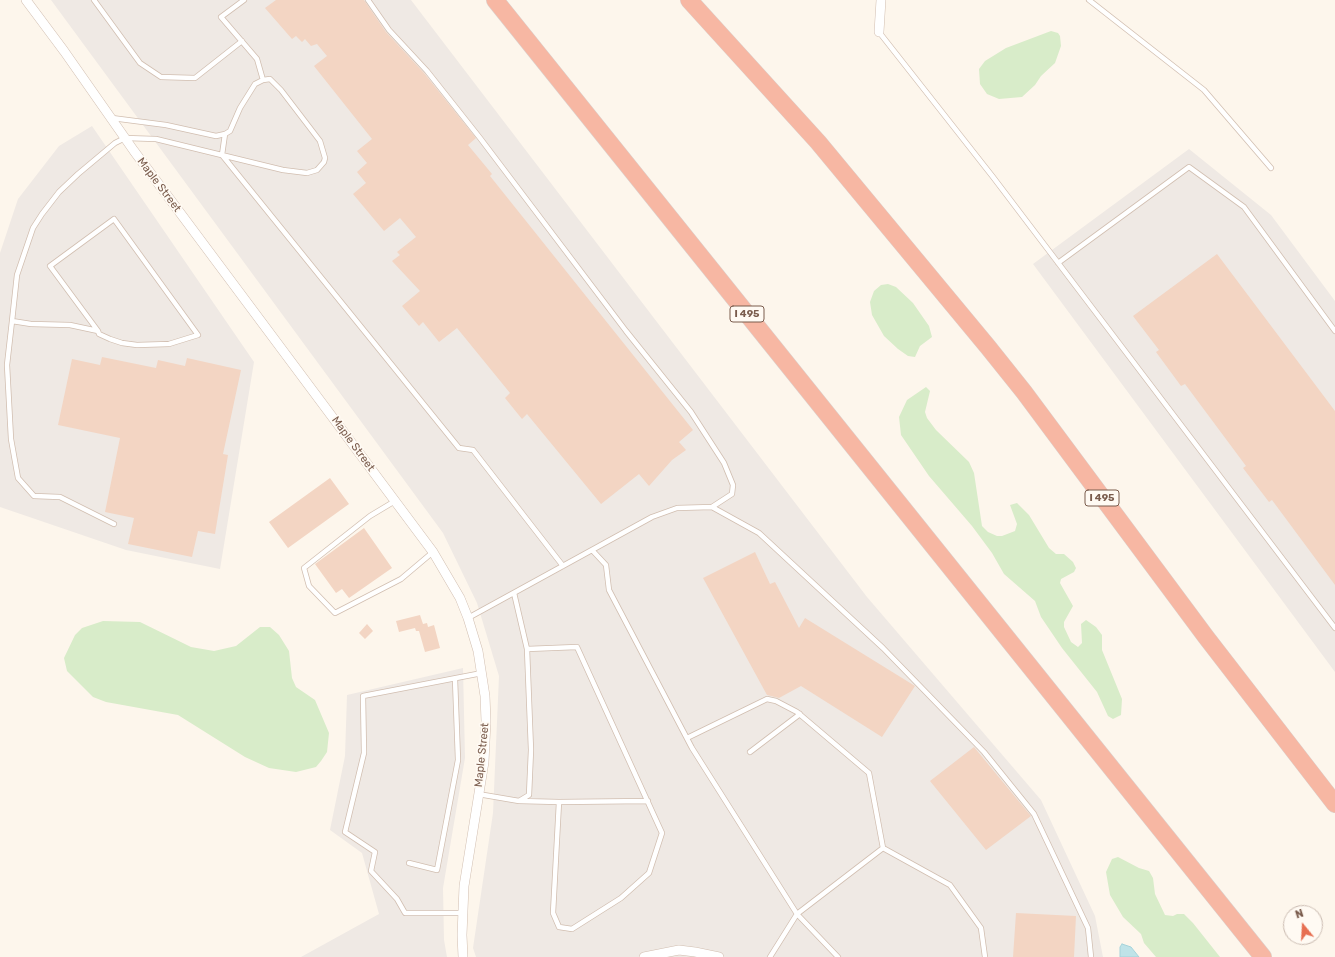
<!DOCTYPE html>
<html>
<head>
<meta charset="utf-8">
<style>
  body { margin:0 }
  #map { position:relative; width:1335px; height:957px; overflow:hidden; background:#fdf6ec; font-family:Rubik,sans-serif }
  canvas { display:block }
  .north { position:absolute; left:1283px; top:905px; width:40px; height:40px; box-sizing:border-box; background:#fffaf3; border:1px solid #cabbb1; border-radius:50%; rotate:342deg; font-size:11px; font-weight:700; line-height:16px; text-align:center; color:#7a5c4d }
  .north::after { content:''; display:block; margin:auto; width:14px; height:18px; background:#e76f51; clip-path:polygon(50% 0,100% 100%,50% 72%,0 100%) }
</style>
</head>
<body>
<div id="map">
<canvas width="1335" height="957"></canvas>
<div class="north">N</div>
</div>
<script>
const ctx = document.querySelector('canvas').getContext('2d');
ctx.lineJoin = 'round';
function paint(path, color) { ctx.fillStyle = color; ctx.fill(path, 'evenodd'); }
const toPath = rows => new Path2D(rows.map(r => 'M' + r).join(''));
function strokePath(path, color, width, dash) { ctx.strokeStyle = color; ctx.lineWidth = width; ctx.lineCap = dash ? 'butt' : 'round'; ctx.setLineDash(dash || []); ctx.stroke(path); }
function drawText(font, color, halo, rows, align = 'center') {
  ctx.font = font + ' Rubik,sans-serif'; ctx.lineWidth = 3.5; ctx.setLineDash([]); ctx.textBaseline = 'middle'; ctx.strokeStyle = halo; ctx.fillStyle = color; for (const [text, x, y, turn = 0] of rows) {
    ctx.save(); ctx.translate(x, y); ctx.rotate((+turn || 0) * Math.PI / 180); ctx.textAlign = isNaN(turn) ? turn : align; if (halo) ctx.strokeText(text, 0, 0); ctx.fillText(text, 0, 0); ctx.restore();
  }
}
const industrial = toPath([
  [51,0,411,0,867,597,1041,800,1095,916,1103,957,476,957,473,948,493,813,499,676,477,603,443,533],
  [92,126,254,362,220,569,126,550,0,507,0,253,18,199,59,146],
  [1189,149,1271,215,1335,301,1335,672,1033,264],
  [463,668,465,758,443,888,444,940,447,957,301,957,379,914,362,853,330,830,345,756,347,695]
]);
const green = toPath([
  [1051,31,1058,33,1060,36,1061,46,1055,63,1041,76,1035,85,1022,97,999,99,987,94,980,84,979,69,985,61,1006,48],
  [888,284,896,287,913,303,929,326,932,337,920,346,915,357,908,356,898,349,884,336,872,315,870,302,874,291,881,285],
  [926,387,930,391,925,412,927,418,936,430,969,462,974,473,982,526,988,532,997,536,1002,536,1015,531,1017,524,1010,505,1017,503,1029,515,1049,548,1056,554,1064,554,1073,562,1076,568,1074,572,1061,579,1060,583,1073,606,1064,622,1064,627,1071,642,1078,647,1082,643,1081,624,1086,620,1096,627,1102,635,1102,650,1122,699,1121,715,1113,719,1108,716,1097,692,1062,648,1041,617,1035,601,1004,574,992,553,972,526,929,476,901,435,899,417,907,400],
  [103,621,140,622,191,647,214,651,236,646,260,627,270,627,279,635,289,651,292,678,296,687,315,700,329,733,327,752,321,761,316,767,296,772,269,768,245,757,178,715,106,702,93,697,67,671,64,658,75,635,82,628],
  [1118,857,1139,868,1149,871,1153,878,1155,894,1165,915,1173,916,1177,914,1184,914,1193,923,1220,957,1156,957,1144,943,1141,934,1123,917,1110,895,1106,872,1112,859]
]);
const water = toPath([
  [1122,944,1131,947,1139,957,1120,957,1120,947,1122,944]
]);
const building = toPath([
  [276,0,364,0,386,32,424,73,476,138,468,145,492,174,490,176,693,430,679,442,686,450,672,460,649,486,639,474,601,504,527,414,522,419,505,398,510,393,457,328,439,342,423,322,419,326,402,306,420,291,392,261,400,255,397,252,416,237,400,218,384,231,353,194,366,183,357,172,367,163,357,151,372,139,314,66,327,56,317,44,311,46,305,39,302,42,296,36,292,39,265,8],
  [1217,254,1335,411,1335,585,1272,500,1269,502,1243,468,1246,466,1185,384,1181,386,1156,352,1159,350,1133,316],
  [102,357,156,368,158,360,185,366,187,358,241,370,223,454,228,455,215,534,198,531,192,557,128,544,134,518,105,512,120,438,58,425,72,359,100,365],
  [330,478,349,504,288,548,269,522],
  [364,528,392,568,349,598,342,589,336,593,315,564],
  [755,552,770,584,775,582,799,628,805,618,915,686,882,737,801,686,779,698,767,695,703,578],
  [420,615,423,624,427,623,428,627,434,625,440,648,425,652,419,631,416,631,415,628,399,632,396,621],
  [367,624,373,631,365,639,359,633],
  [974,747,1031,816,986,850,930,781],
  [1016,913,1076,916,1074,957,1013,957]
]);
const lane = toPath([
  [94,0,140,63,161,77,195,78,242,41],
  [244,0,221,17,257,59,263,80],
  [368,0,389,30,427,71,480,138,626,331,691,412,724,463,733,485,732,494,712,507],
  [1089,0,1204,90,1271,168],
  [879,32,993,177,1335,628],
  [225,134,222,155,459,448,473,450,563,566],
  [1058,263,1189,167,1244,207,1335,331],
  [12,321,7,365,11,439,18,478,34,496,60,497,114,524],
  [98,331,50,266,114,219,198,335,169,344,137,345,122,343,110,339,99,334,98,331,70,325,31,324,12,321,17,275,33,228,42,214,59,192,78,174,115,143,125,138,156,139,283,170,307,173,317,170,324,162,325,158,320,141,281,90,270,79,263,80,255,84,240,108,230,131,225,134,216,136,166,125,112,118],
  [395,501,370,516,304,568,309,586,335,613,401,579,433,552],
  [592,550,606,565,609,590,692,748,797,914,883,848,869,773,797,712,776,701,767,699,687,738],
  [468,618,652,517,677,508,712,507,759,533,883,648,984,752,1034,814,1088,928,1091,957],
  [750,752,800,714],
  [478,794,519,801,529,795,531,750,527,649,514,593],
  [519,801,559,802,553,913,559,927,572,929,621,898,649,873,662,833,577,647,527,649],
  [559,802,648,801],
  [883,848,950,885,981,928,985,957],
  [409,863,437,870,458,760,455,679],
  [463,913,405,913,397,899,371,871,375,852,345,832,364,753,363,696,482,673],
  [770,957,797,914,838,957]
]);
const street = toPath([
  [26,0,64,51,134,151,433,552,460,598,468,618,478,651,485,696,486,721,484,762,464,886,462,935,463,957],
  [879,32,881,0],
  [644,957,679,950,695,952,719,957]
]);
const highway = toPath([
  [495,0,1263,957],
  [689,0,818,142,988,347,1024,392,1206,637,1335,804]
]);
const shields = [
  [747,314,34],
  [1102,498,34]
];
const shieldNames = [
  ["I 495",747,314],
  ["I 495",1102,498]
];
const streetNames = [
  ["Maple Street",159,185,53],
  ["Maple Street",353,444,54],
  ["Maple Street",482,755,-84]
];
paint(industrial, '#efe9e4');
paint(green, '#d8ecc9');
paint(water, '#bfe3e8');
strokePath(water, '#a5d3da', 1);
paint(building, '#f3d5c3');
strokePath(lane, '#d1beb0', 6);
strokePath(street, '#d1beb0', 10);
strokePath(highway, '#dad1cd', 18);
strokePath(lane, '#fff', 4.5);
strokePath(street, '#fff', 9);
strokePath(highway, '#f7b7a3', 17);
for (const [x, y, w] of shields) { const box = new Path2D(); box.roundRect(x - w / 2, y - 8, w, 16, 3); ctx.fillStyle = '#fffaf3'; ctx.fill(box); strokePath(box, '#7a5c4d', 1); }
drawText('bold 10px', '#7a5c4d', null, shieldNames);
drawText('11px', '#7a5c4d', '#fffaf3', streetNames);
</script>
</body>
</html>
